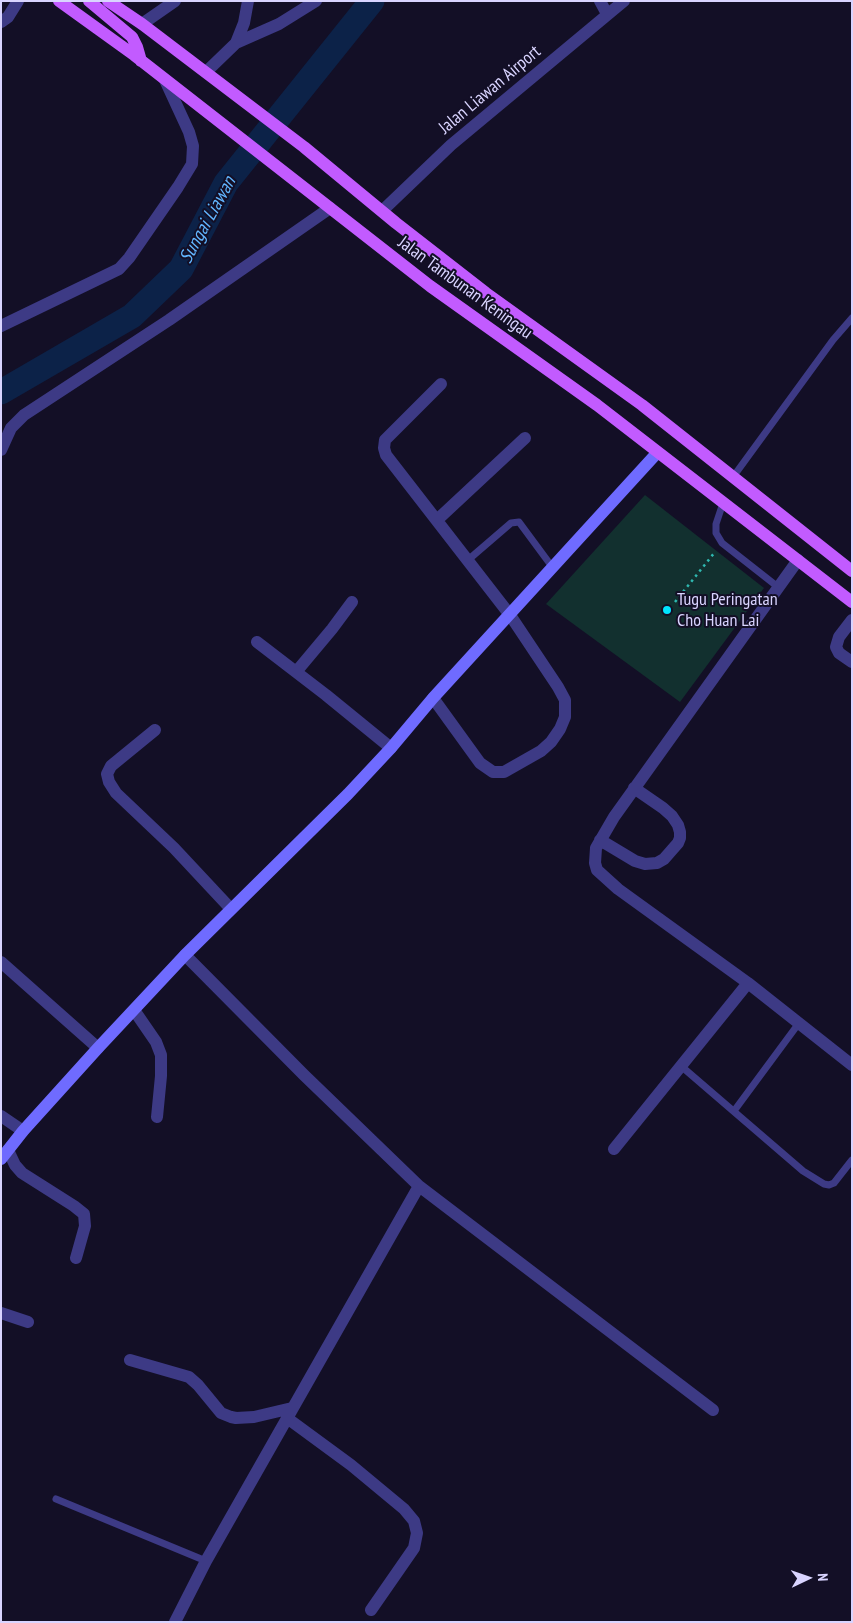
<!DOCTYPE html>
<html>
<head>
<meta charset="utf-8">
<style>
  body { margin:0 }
  #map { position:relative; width:853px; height:1623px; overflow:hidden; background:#130f26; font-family:"PT Sans Narrow",sans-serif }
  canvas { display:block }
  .frame { position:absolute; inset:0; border:2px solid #d9d4ff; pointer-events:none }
  .north { position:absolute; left:783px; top:1553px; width:50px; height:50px; -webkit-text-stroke:4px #130f26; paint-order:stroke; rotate:87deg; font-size:14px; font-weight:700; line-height:20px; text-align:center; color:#d9d4ff }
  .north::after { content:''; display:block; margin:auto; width:18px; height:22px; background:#d9d4ff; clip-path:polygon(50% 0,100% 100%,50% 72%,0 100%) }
</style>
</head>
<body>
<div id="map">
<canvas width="853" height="1623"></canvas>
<div class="frame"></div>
<div class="north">N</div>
</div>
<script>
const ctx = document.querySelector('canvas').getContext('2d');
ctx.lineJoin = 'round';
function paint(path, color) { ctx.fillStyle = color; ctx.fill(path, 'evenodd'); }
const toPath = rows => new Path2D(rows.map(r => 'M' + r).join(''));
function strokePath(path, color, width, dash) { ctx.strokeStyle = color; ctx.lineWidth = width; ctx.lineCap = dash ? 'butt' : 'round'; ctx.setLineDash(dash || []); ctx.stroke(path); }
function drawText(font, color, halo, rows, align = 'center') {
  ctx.font = font + ' "PT Sans Narrow",sans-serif'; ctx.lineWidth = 4; ctx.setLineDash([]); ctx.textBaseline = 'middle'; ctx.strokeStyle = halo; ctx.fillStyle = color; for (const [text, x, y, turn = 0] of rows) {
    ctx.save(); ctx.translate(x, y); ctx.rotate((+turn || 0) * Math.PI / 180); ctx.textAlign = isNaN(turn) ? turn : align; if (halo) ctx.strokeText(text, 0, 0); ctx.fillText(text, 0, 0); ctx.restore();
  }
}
const green = toPath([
  [645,495,764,588,680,702,546,604]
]);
const river = toPath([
  [1,392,132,316,181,269,226,183,372,1]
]);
const path = toPath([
  [675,602,715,552]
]);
const lane = toPath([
  [733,477,833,340,852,318],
  [723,503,716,524,716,533,722,543,778,587],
  [468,560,511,523,519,522,553,568],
  [681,1066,803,1171,824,1184,829,1185,834,1183,852,1160],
  [734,1111,799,1023],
  [56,1499,206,1561]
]);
const street = toPath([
  [600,1,607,14],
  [1,22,8,17,18,1],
  [142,24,175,1],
  [236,43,279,24,316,1],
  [206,72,236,43,244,23,248,1],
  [382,211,451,145,624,1],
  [1,326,119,269,129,258,178,187,192,164,193,146,189,132,165,80],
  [1,450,11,428,24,415,169,320,330,208],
  [437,520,525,438],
  [798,560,614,817,596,848,595,863,597,870,618,889,748,983,852,1065],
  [852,620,839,637,836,647,839,653,852,662],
  [257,642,326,695,391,748],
  [296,672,332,629,352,602],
  [433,698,480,763,493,772,504,772,541,751,551,742,560,729,565,717,565,700,558,687,510,615,386,455,384,448,385,440,441,384],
  [155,730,111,766,107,774,109,782,116,793,174,848,231,909],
  [600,840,635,861,645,864,657,863,664,859,678,843,680,838,680,832,678,825,672,816,663,808,634,788],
  [185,955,304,1075,419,1186,713,1410],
  [1,962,98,1048],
  [134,1010,156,1042,161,1055,161,1076,157,1117],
  [1,1116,23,1131],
  [614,1149,748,983],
  [8,1150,15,1165,22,1173,74,1206,84,1214,85,1226,76,1258],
  [1,1313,28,1322],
  [130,1360,189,1377,198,1385,221,1413,231,1417,236,1418,254,1417,292,1408],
  [287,1418,351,1465,404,1509,414,1521,417,1533,414,1548,371,1610],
  [175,1622,206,1561,419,1186]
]);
const secondary = toPath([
  [1,1159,23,1131,98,1048,185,955,348,794,391,748,433,698,657,453]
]);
const primary = toPath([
  [59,1,134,55,430,286,597,405,852,602],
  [89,1,132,37,137,47,141,61],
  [108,1,142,24,304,147,396,223,486,293,642,405,852,571]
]);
const markers = [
  [667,610,5,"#00e5ff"]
];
const streetNames = [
  ["Jalan Liawan Airport",490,90,-40],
  ["Jalan Tambunan Keningau",465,288,36]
];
const poiNames = [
  ["Tugu Peringatan",677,600],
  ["Cho Huan Lai",677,621]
];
const waterNames = [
  ["Sungai Liawan",208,220,-61]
];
paint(green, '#12302f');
strokePath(river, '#0c2248', 25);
strokePath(path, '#2fb8b0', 2.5, [2.5, 4]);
strokePath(lane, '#3d3a85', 7);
strokePath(street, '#3d3a85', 12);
strokePath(secondary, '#6f6bff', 12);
strokePath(primary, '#c25bff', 12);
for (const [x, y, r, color] of markers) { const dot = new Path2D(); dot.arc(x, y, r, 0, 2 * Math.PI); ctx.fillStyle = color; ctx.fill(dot); strokePath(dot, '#130f26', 2); }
drawText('18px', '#d9d4ff', '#130f26', streetNames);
drawText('18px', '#d9d4ff', '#130f26', poiNames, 'left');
drawText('italic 19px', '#62b6ff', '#130f26', waterNames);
</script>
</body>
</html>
